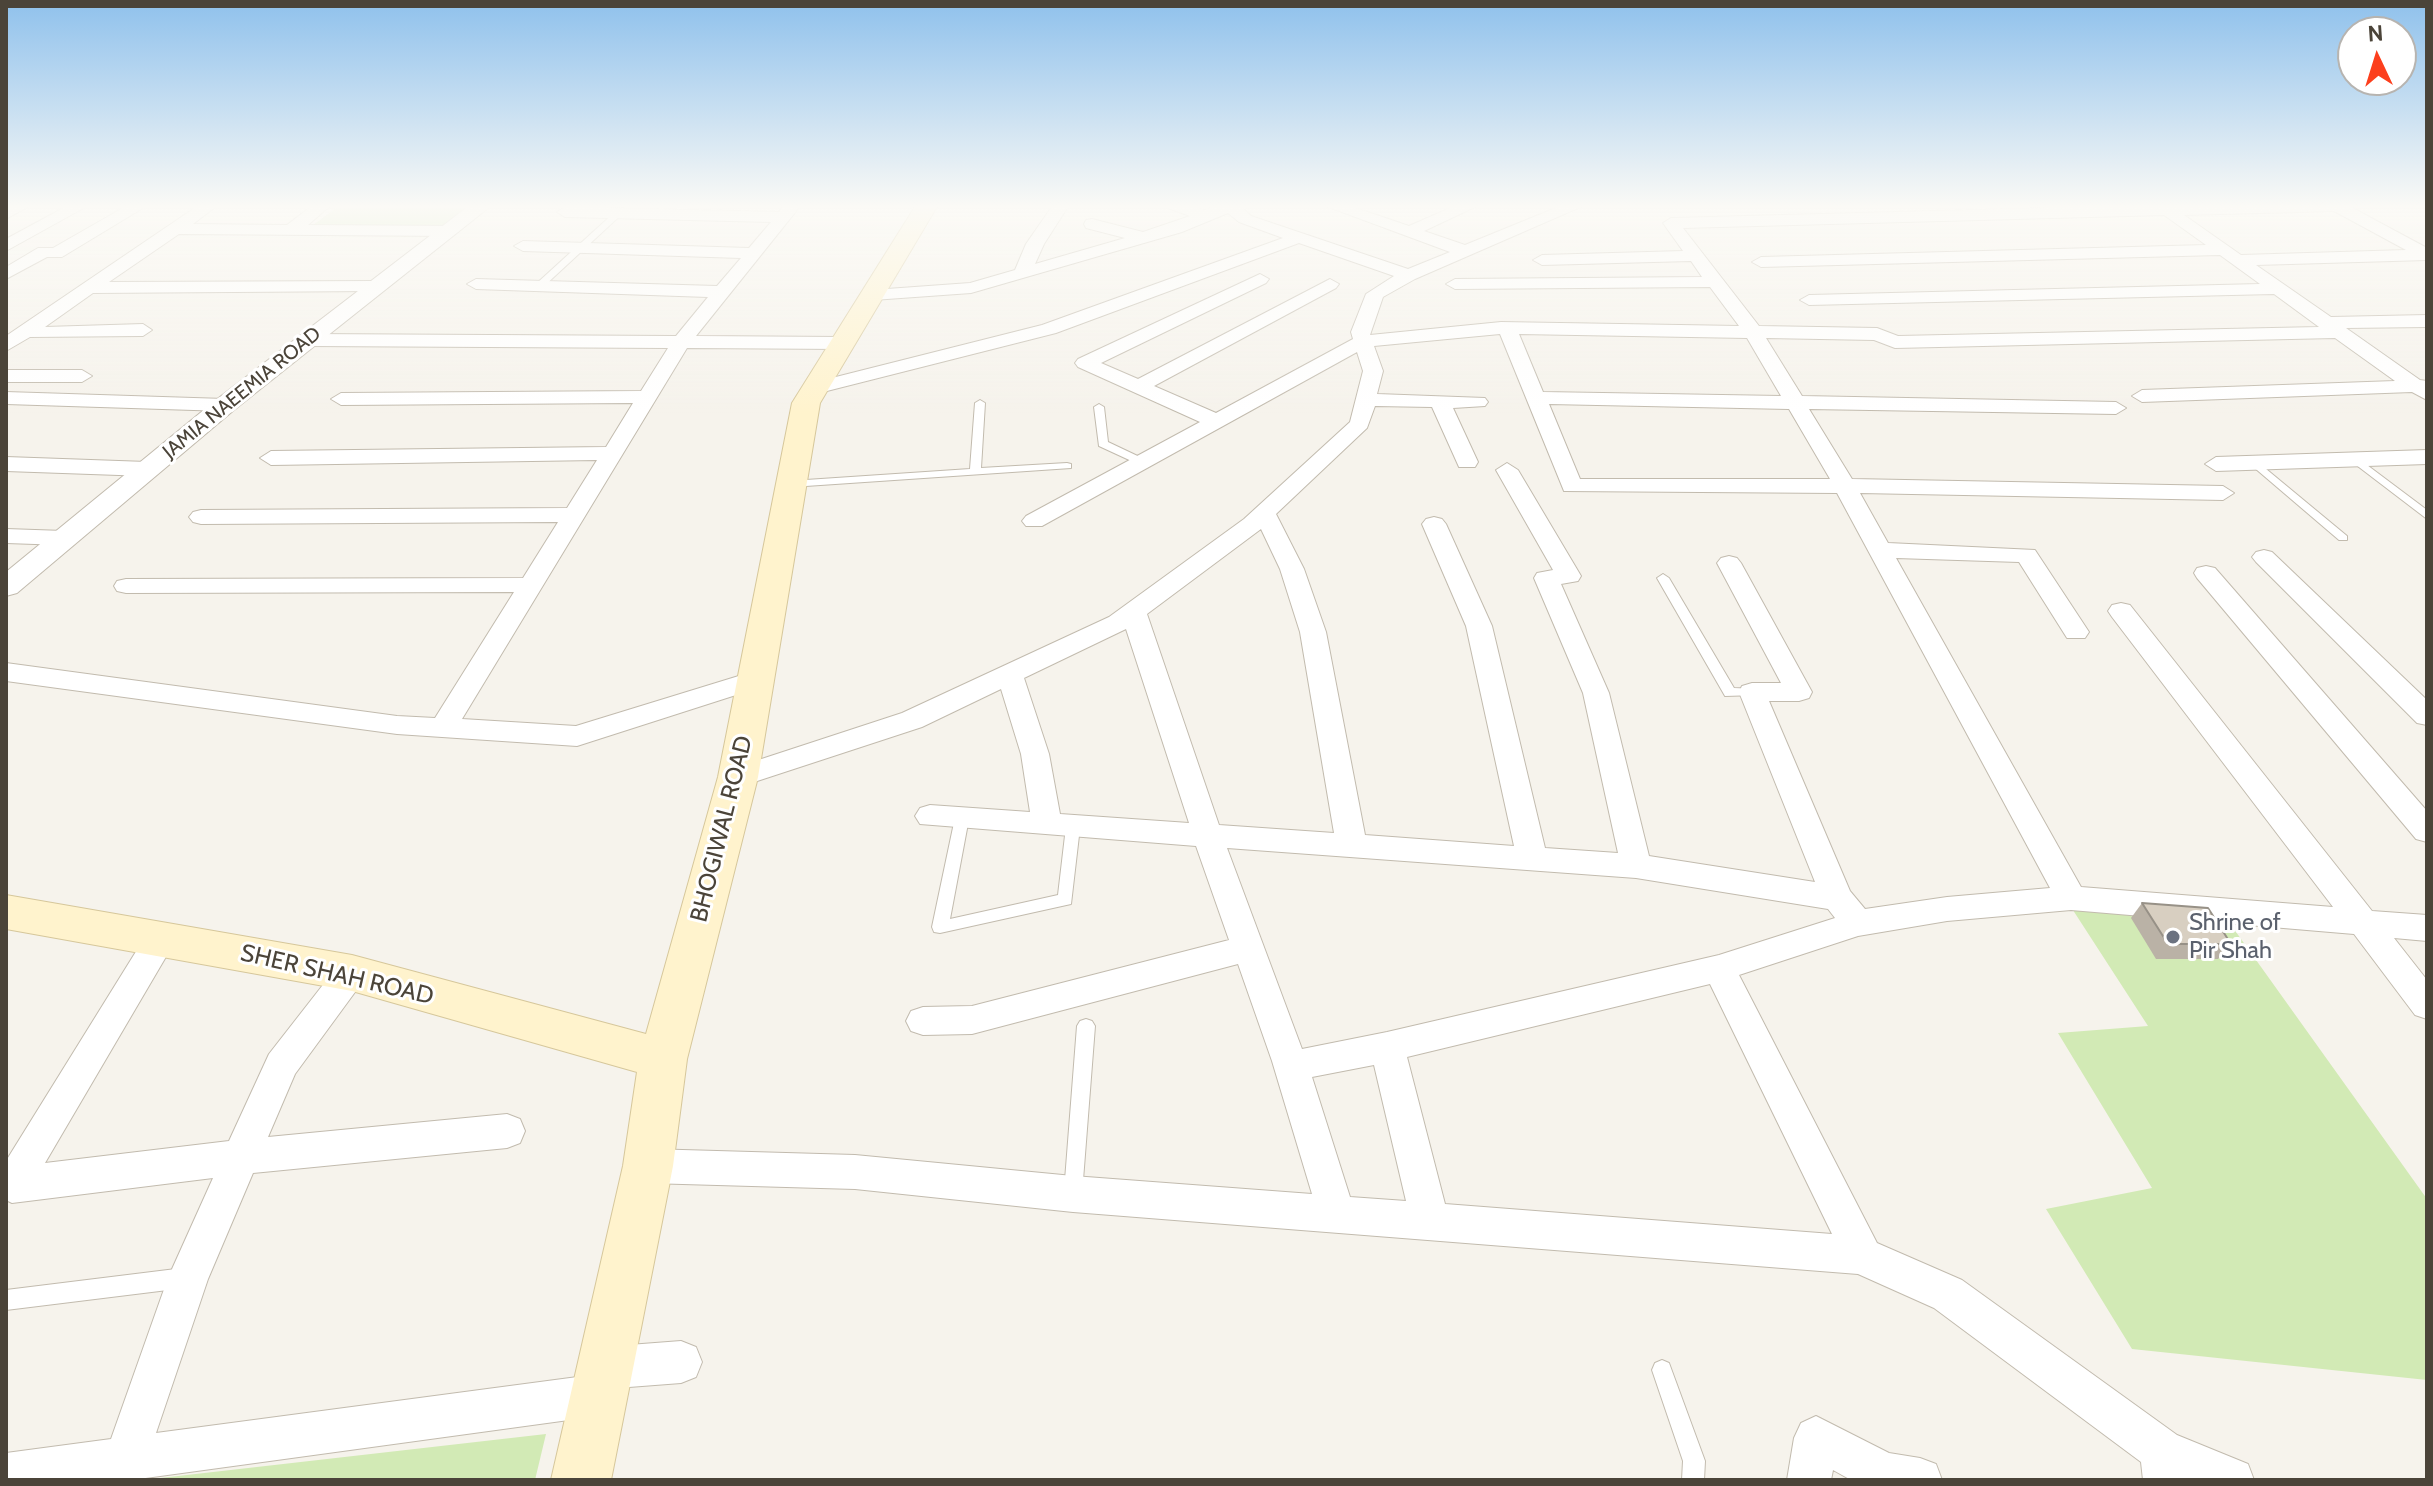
<!DOCTYPE html>
<html>
<head>
<meta charset="utf-8">
<style>
  body { margin:0 }
  #map { position:relative; width:2433px; height:1486px; overflow:hidden; background:#f6f3ec; font-family:Cabin,sans-serif }
  canvas { display:block }
  .frame { position:absolute; inset:0; border:8px solid #4b4439; pointer-events:none }
  .north { position:absolute; left:2337px; top:16px; width:80px; height:80px; box-sizing:border-box; background:#fff; border:2px solid #b7b4b0; border-radius:50%; rotate:356deg; font-size:22px; font-weight:700; line-height:32px; text-align:center; color:#4b4439 }
  .north::after { content:''; display:block; margin:auto; width:28px; height:36px; background:#fc3f1d; clip-path:polygon(50% 0,100% 100%,50% 72%,0 100%) }
</style>
</head>
<body>
<div id="map">
<canvas width="2433" height="1486"></canvas>
<div class="frame"></div>
<div class="north">N</div>
</div>
<script>
const ctx = document.querySelector('canvas').getContext('2d');
ctx.lineJoin = 'round';
function paint(path, color) { ctx.fillStyle = color; ctx.fill(path, 'evenodd'); }
const toPath = rows => new Path2D(rows.map(r => 'M' + r).join(''));
function strokePath(path, color, width, dash) { ctx.strokeStyle = color; ctx.lineWidth = width; ctx.lineCap = dash ? 'butt' : 'round'; ctx.setLineDash(dash || []); ctx.stroke(path); }
function drawText(font, color, halo, rows, align = 'center') {
  ctx.font = font + ' Cabin,sans-serif'; ctx.lineWidth = 6; ctx.setLineDash([]); ctx.textBaseline = 'middle'; ctx.strokeStyle = halo; ctx.fillStyle = color; for (const [text, x, y, turn = 0] of rows) {
    ctx.save(); ctx.translate(x, y); ctx.rotate((+turn || 0) * Math.PI / 180); ctx.textAlign = isNaN(turn) ? turn : align; if (halo) ctx.strokeText(text, 0, 0); ctx.fillText(text, 0, 0); ctx.restore();
  }
}
const green = toPath([
  [340,205,482,205,451,231,305,231],
  [2069,904,2221,911,2427,1199,2427,1380,2132,1349,2046,1209,2152,1188,2058,1033,2148,1026],
  [546,1434,535,1480,143,1480]
]);
const service = toPath([
  [2422,205,2427,205,2427,207,2423,207,2422,205],
  [616,211,623,213,542,288,536,288,536,284,616,211],
  [980,400,985,403,981,468,1067,463,1071,464,1071,468,791,487,785,484,791,481,970,469,975,403,980,400],
  [1099,404,1104,407,1108,442,1146,460,1146,464,1138,464,1099,446,1094,407,1099,404],
  [2355,456,2427,510,2427,519,2351,461,2351,457,2355,456],
  [2254,459,2347,536,2347,540,2339,540,2250,464,2250,460,2254,459],
  [1663,574,1669,578,1734,688,1757,689,1759,692,1757,695,1725,696,1657,578,1663,574],
  [962,813,967,814,969,818,950,919,1058,895,1066,827,1068,823,1073,821,1078,823,1080,827,1071,904,940,933,934,932,932,927,955,818,957,814,962,813],
  [1086,1019,1092,1021,1095,1026,1082,1193,1080,1199,1073,1202,1066,1199,1064,1193,1077,1026,1080,1021,1086,1019],
  [184,1268,191,1271,194,1278,191,1285,184,1288,6,1310,6,1290,184,1268],
  [1662,1360,1669,1363,1705,1461,1704,1480,1682,1480,1683,1461,1652,1370,1655,1363,1662,1360]
]);
const minor = toPath([
  [11,205,31,205,6,219,6,207,11,205],
  [69,205,89,205,6,251,6,239,69,205],
  [128,205,148,205,62,257,47,257,6,279,6,267,38,248,53,248,128,205],
  [199,205,218,205,193,224,287,225,313,205,331,205,308,225,451,226,459,231,451,236,179,234,109,282,375,281,384,286,375,291,93,293,45,327,143,324,152,330,143,336,30,337,6,351,6,336,199,205],
  [784,205,801,205,696,336,843,337,853,343,843,349,687,348,462,719,576,726,755,671,764,674,768,680,764,686,577,746,397,734,6,681,6,663,397,716,435,718,514,592,126,593,117,591,114,586,117,581,126,579,523,578,558,522,201,524,193,522,189,517,193,512,201,510,567,508,597,460,271,465,260,458,271,451,606,447,633,403,341,405,331,399,341,393,641,391,668,348,308,346,298,340,308,334,676,336,708,297,476,289,467,284,476,279,717,286,741,258,523,251,514,246,523,241,749,248,771,222,565,217,557,212,565,207,779,212,784,205],
  [1053,205,1069,205,1044,244,1035,264,1125,238,1086,228,1084,224,1086,220,1092,219,1143,232,1190,216,1160,205,1186,205,1205,210,1219,205,1239,205,1251,216,1408,269,1450,252,1323,205,1347,205,1409,226,1457,205,1479,205,1424,231,1465,245,1563,205,1585,205,1415,279,1383,297,1370,335,1501,322,1739,326,1710,287,1455,289,1446,284,1455,279,1702,277,1691,261,1542,265,1533,260,1542,255,1683,251,1663,223,1671,218,2158,205,2347,205,2427,248,2427,260,2256,265,2331,317,2427,315,2427,327,2346,328,2420,380,2427,381,2427,400,2412,392,2142,402,2132,396,2142,390,2395,381,2335,338,1895,348,1874,340,1766,338,1802,396,2116,402,2126,408,2116,414,1809,409,1852,479,2223,486,2234,493,2223,500,1860,493,1888,543,2035,550,2089,632,2085,638,2067,638,2019,562,1896,558,2081,887,2333,907,2112,617,2108,611,2112,605,2121,603,2130,605,2372,911,2427,915,2427,941,2394,938,2427,980,2427,1019,2415,1015,2354,934,2071,910,1947,921,1858,936,1739,975,1877,1243,1962,1280,2177,1435,2248,1464,2254,1480,2143,1480,2141,1462,1934,1308,1858,1274,1073,1212,855,1189,648,1183,635,1178,629,1166,635,1154,648,1149,855,1155,1073,1176,1312,1194,1272,1061,1238,964,972,1034,923,1035,911,1031,906,1021,911,1011,923,1007,972,1006,1229,940,1196,846,920,824,915,816,920,808,930,805,1030,812,1021,754,1001,689,922,727,748,784,738,787,728,784,724,777,728,770,902,713,1109,617,1244,519,1350,422,1363,371,1357,352,1042,526,1026,526,1022,521,1026,516,1200,422,1078,367,1075,363,1078,359,1260,274,1269,279,1266,283,1101,363,1138,379,1330,279,1339,284,1336,288,1154,386,1216,413,1353,339,1351,332,1366,294,1394,276,1299,243,1056,333,815,394,808,392,805,388,808,384,1042,325,1283,238,1239,222,1228,213,1182,232,971,293,873,300,864,295,873,290,970,283,1015,270,1026,244,1053,205],
  [2334,211,2406,250,2241,255,2184,215,2334,211],
  [2164,215,2206,245,1761,257,1752,262,1761,267,2220,255,2260,284,1809,295,1800,300,1809,305,2274,294,2319,327,1898,336,1877,328,1759,326,1683,228,2164,215],
  [1500,334,1564,491,1837,493,2050,888,1947,897,1865,909,1850,891,1769,701,1799,701,1809,698,1812,692,1741,563,1737,558,1729,556,1721,558,1717,563,1781,683,1752,683,1742,686,1739,692,1815,882,1649,856,1609,693,1561,584,1578,581,1581,576,1518,470,1507,463,1496,470,1553,570,1537,573,1534,578,1583,693,1618,853,1545,848,1492,626,1446,524,1442,519,1434,517,1426,519,1422,524,1466,626,1514,846,1365,835,1326,632,1304,569,1276,514,1367,428,1375,406,1432,407,1459,467,1475,467,1478,462,1453,408,1485,406,1488,402,1485,398,1377,394,1383,371,1374,346,1500,334],
  [1519,334,1747,338,1781,396,1543,392,1519,334],
  [1549,404,1789,409,1830,479,1580,479,1549,404],
  [1261,529,1280,569,1300,632,1334,833,1219,825,1147,614,1261,529],
  [1126,629,1189,823,1060,814,1049,754,1024,678,1126,629],
  [1227,848,1636,878,1828,909,1835,918,1719,955,1387,1032,1302,1049,1227,848],
  [1710,984,1832,1234,1445,1204,1407,1057,1710,984],
  [1374,1065,1406,1201,1350,1197,1312,1077,1374,1065],
  [6,370,82,370,92,376,82,382,6,382,6,370],
  [6,392,225,399,235,405,225,411,6,404,6,392],
  [2427,450,2427,464,2216,471,2205,464,2216,457,2427,450],
  [6,457,147,462,158,469,147,476,6,471,6,457],
  [6,529,64,531,72,533,76,538,72,543,64,545,6,543,6,529],
  [2264,550,2272,552,2427,700,2427,725,2417,723,2256,562,2252,557,2256,552,2264,550],
  [2206,566,2215,568,2427,811,2427,842,2416,839,2197,578,2194,573,2197,568,2206,566],
  [161,925,172,929,177,938,45,1163,229,1141,269,1054,340,963,352,959,364,963,369,973,295,1074,268,1137,507,1114,520,1119,525,1131,520,1143,507,1148,253,1173,208,1279,156,1433,585,1376,582,1368,588,1353,603,1347,681,1341,696,1347,702,1362,696,1377,681,1383,616,1388,619,1395,613,1410,598,1416,131,1480,6,1480,6,1453,111,1439,168,1278,213,1178,12,1203,6,1200,6,1161,150,929,161,925],
  [1816,1416,1889,1453,1920,1458,1936,1464,1942,1480,1851,1480,1833,1470,1831,1480,1787,1480,1794,1438,1801,1423,1816,1416]
]);
const tertiary = toPath([
  [470,205,492,205,234,410,17,593,6,596,6,572,216,400,470,205]
]);
const secondary = toPath([
  [916,205,938,205,820,403,758,777,687,1059,673,1166,611,1480,551,1480,623,1166,637,1072,352,991,6,929,6,895,352,955,646,1034,718,777,792,403,916,205]
]);
const wall = toPath([
  [2142,903,2231,944,2218,959,2156,959,2131,918]
]);
const building = toPath([
  [2142,903,2208,908,2231,944,2168,944,2142,903]
]);
const markers = [
  [2173,937,8,"#6b7280"]
];
const farStreetnames = [
  ["JAMIA NAEEMIA ROAD",242,393,-39]
];
const streetNames = [
  ["BHOGIWAL ROAD",722,829,-76],
  ["SHER SHAH ROAD",337,975,13]
];
const worshipNames = [
  ["Shrine of",2189,923],
  ["Pir Shah",2189,951]
];
paint(green, '#d2eab5');
strokePath(service, '#c2bbae', 2);
strokePath(minor, '#c2bbae', 2);
strokePath(tertiary, '#c2bbae', 2);
strokePath(secondary, '#d6c79b', 2);
paint(service, '#fff');
paint(minor, '#fff');
paint(tertiary, '#fff');
paint(secondary, '#fff3cd');
paint(wall, '#bab2a6');
paint(building, '#d8cfc1');
strokePath(building, '#979187', 2);
const sky = ctx.createLinearGradient(0, 0, 0, 413);
sky.addColorStop(0, '#8fc1ec');
sky.addColorStop(0.5, '#fbfaf6');
sky.addColorStop(1, '#fbfaf600');
ctx.fillStyle = sky;
ctx.fillRect(0, 0, 2433, 413);
for (const [x, y, r, color] of markers) { const dot = new Path2D(); dot.arc(x, y, r, 0, 2 * Math.PI); ctx.fillStyle = color; ctx.fill(dot); strokePath(dot, '#fff', 3); }
drawText('20px', '#4b4439', '#fff', farStreetnames);
drawText('24px', '#4b4439', '#fff', streetNames);
drawText('24px', '#5b616d', '#fff', worshipNames, 'left');
</script>
</body>
</html>
